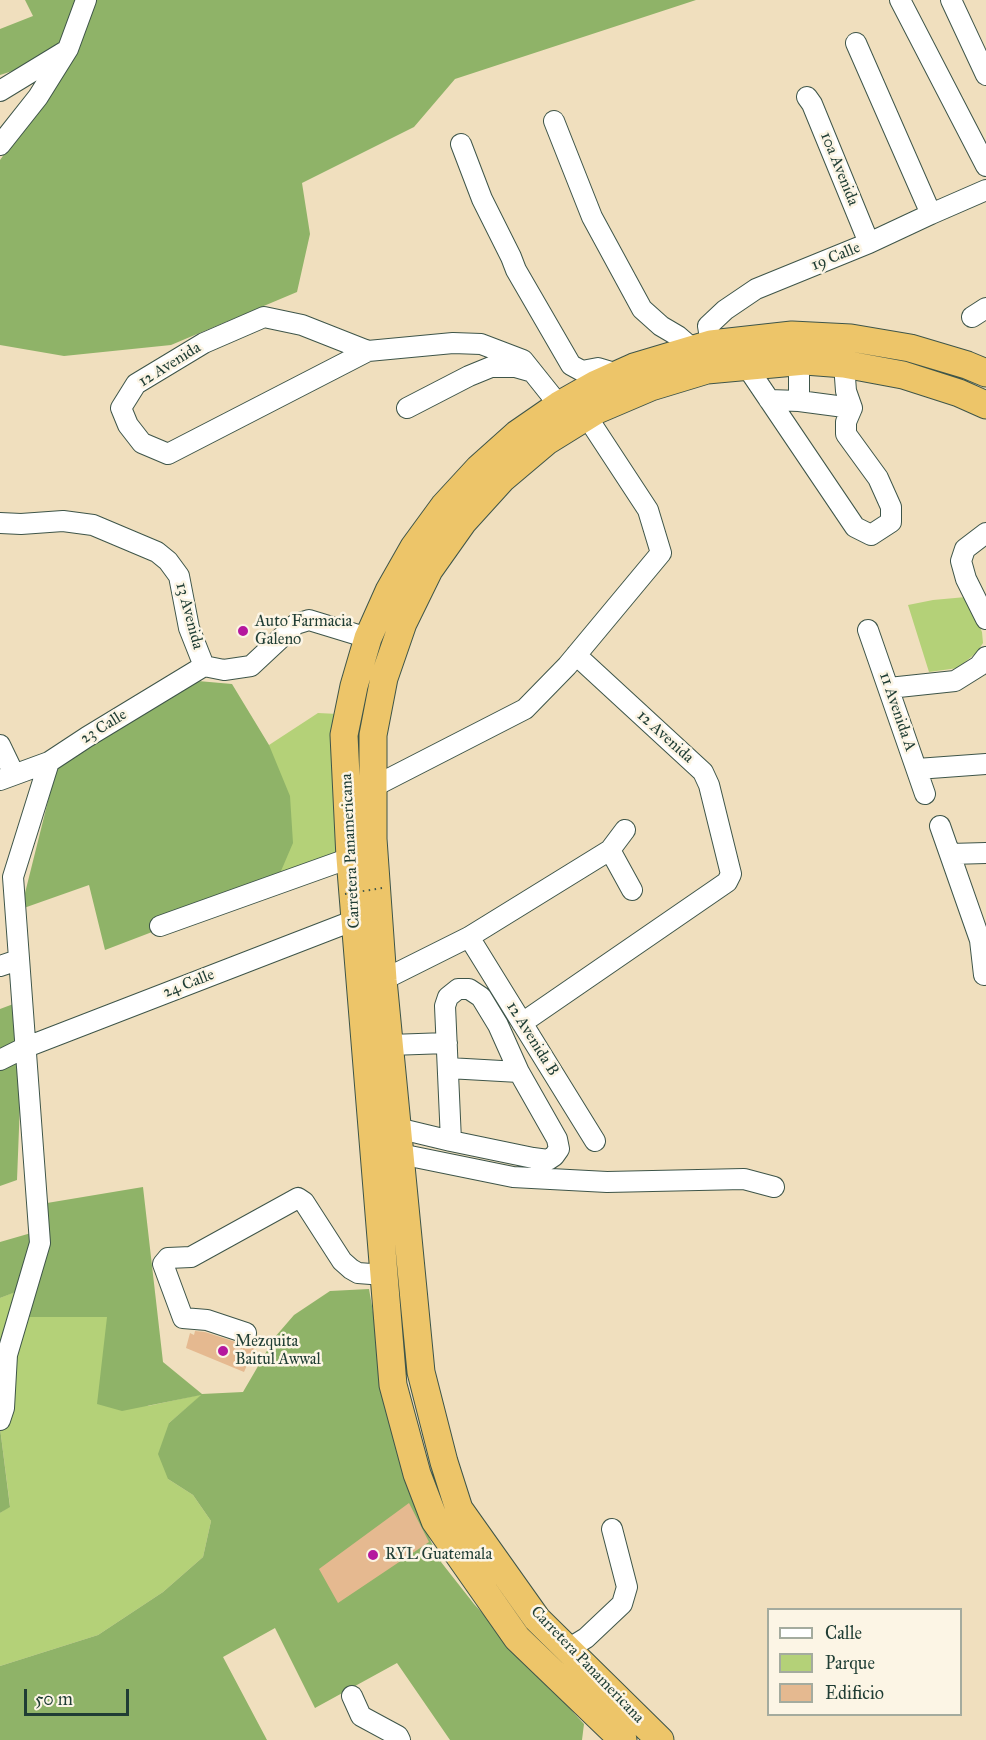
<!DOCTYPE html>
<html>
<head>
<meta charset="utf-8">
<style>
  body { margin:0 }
  #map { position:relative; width:986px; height:1740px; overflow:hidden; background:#f0dfbe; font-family:"IM FELL Great Primer",serif }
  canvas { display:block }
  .legend { position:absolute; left:767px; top:1608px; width:195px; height:108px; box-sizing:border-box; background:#fcf5e5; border:2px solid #a4ab9e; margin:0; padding:8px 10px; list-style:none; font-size:18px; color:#1f3d34 }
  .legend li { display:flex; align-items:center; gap:12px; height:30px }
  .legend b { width:30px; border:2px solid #a4ab9e }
  .scale { position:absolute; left:24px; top:1689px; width:105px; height:27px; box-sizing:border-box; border:3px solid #1f3d34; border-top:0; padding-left:8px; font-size:18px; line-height:21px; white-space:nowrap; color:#1f3d34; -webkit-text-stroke:4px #fcf5e5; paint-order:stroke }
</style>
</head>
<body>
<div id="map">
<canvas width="986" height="1740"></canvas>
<ul class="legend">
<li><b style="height:8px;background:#fff"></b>Calle</li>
<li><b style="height:16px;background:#b4d178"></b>Parque</li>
<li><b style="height:16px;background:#e5b990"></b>Edificio</li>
</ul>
<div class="scale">50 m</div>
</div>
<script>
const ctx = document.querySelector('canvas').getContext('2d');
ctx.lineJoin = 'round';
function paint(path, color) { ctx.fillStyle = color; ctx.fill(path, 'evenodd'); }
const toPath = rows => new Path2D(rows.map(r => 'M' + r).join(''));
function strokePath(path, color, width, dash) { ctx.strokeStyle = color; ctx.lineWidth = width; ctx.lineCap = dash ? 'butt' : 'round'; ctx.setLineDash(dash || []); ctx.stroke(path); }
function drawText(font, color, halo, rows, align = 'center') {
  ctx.font = font + ' "IM FELL Great Primer",serif'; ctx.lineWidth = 5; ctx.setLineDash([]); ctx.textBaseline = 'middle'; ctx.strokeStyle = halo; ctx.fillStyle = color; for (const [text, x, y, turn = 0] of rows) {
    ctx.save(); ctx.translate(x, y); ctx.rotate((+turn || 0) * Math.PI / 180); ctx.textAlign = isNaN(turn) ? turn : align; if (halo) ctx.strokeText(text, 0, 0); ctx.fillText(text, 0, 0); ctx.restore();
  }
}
const green = toPath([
  [966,597,982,632,983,643,977,652,958,668,929,672,908,605,933,600],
  [318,713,338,714,336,862,275,885,269,745],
  [27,1287,27,1317,107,1317,148,1406,203,1394,169,1423,168,1479,193,1495,211,1521,203,1557,163,1592,98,1635,0,1666,0,1513,10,1506,0,1428,0,1298]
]);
const forest = toPath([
  [25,0,696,0,455,79,414,127,302,183,310,234,297,292,171,345,64,356,0,345,0,160,78,50,0,75,0,29,33,16],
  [198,681,232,684,269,745,290,796,293,843,275,885,105,950,89,885,21,909,57,765],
  [24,1000,17,1180,0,1186,0,1009],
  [143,1187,163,1362,202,1394,243,1392,275,1337,294,1315,330,1291,369,1289,394,1433,417,1513,441,1562,474,1604,584,1724,582,1740,450,1740,397,1663,315,1708,275,1628,223,1657,267,1740,0,1740,0,1666,98,1635,163,1592,203,1557,211,1521,193,1495,168,1479,158,1454,169,1423,201,1395,122,1411,97,1404,107,1317,27,1317,26,1288,0,1298,0,1242,45,1229,41,1204],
  [0,1428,10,1507,0,1513]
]);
const building = toPath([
  [195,1331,205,1332,242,1344,251,1344,256,1345,244,1372,186,1348,190,1333,194,1335],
  [409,1503,429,1542,338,1603,319,1569]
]);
const minor = toPath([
  [900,0,986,166],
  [951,0,986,75],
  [856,43,931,214],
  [0,91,64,52],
  [807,97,812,104,869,243],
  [554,121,592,217,642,309,661,326,678,336,693,349],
  [461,144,482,199,511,257,516,270,571,365,582,371,598,368,618,374],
  [0,145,38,97,68,49,86,0],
  [972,317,986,308],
  [711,344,708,326,725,310,756,289,869,243,931,214,986,190],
  [368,351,302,325,264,317,204,343,136,384,121,408,128,425,142,443,168,454,368,351,453,343,481,344,523,360,559,405],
  [799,362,799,401],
  [747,367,855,527,871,535,891,522,891,507,878,478,846,434,846,422,852,408,846,391,844,364],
  [769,400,799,401,852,408],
  [407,408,469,376,491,367,515,367,529,371],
  [0,523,21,524,63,521,93,525,157,552,168,561,179,576,189,628,204,666,224,670,251,666,296,624,309,620,368,638],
  [986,533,965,549,961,561,966,579,986,619],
  [868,630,925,794],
  [889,688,955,681,979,666,986,657],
  [0,745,14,774],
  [917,769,986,764],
  [0,780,49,762,87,737,204,666],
  [373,787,525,709,567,666,661,553,648,510,587,417],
  [940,826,980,940,984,975],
  [610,850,632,890],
  [950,854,986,853],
  [160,926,350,858],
  [469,937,595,1141],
  [0,966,18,960],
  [383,980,469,937,610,850,625,830],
  [522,1023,727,882,731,874,709,785,703,772,576,655],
  [390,1045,447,1043],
  [0,1060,24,1048,355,920],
  [397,1128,451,1141,533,1158,548,1160,554,1156,559,1149,557,1139,519,1072,448,1068],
  [451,1141,445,1006,448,997,458,989,469,989,481,997,498,1025,519,1072],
  [400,1154,513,1177,607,1182,744,1179,774,1187],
  [246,1333,207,1320,183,1318,163,1264,168,1258,191,1257,298,1198,304,1202,342,1261,351,1269,358,1273,384,1275],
  [0,1420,4,1408,7,1355,40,1243,13,877,49,762],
  [568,1649,586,1638,622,1604,627,1587,612,1529],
  [352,1696,361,1716,398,1736,400,1740]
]);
const highway = toPath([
  [623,1740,517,1638,435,1521,417,1474,393,1385,350,858,344,735,354,686,368,638,389,591,414,547,444,506,479,468,517,434,559,405,596,384,634,367,711,344,792,335,851,338,910,348,967,365,986,373],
  [660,1740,537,1619,459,1509,444,1462,421,1372,383,980,373,839,373,735,384,678,403,623,429,570,463,522,502,479,547,441,597,410,651,387,707,370,805,361,844,364,903,375,959,393,986,405]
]);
const pathBridge = toPath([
  [345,894,382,888]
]);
const markers = [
  [243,631,6,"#b5179e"],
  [223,1351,6,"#b5179e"],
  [373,1555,6,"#b5179e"]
];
const streetNames = [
  ["10a Avenida",839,169,68],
  ["19 Calle",836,257,-22],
  ["12 Avenida",170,365,-32],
  ["13 Avenida",189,616,75],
  ["11 Avenida A",897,712,71],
  ["23 Calle",104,727,-32],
  ["12 Avenida",665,737,42],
  ["Carretera Panamericana",351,851,-93],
  ["24 Calle",189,984,-21],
  ["12 Avenida B",532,1039,58],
  ["Carretera Panamericana",587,1665,46]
];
const poiNames = [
  ["Auto Farmacia",255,622],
  ["Galeno",255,640],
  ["Mezquita",235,1342],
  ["Baitul Awwal",235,1360],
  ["RYL Guatemala",385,1555]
];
paint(green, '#b4d178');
paint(forest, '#8fb368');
paint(building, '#e5b990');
strokePath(minor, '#3e5549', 22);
strokePath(highway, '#3e5549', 29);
strokePath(minor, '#fff', 20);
strokePath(highway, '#edc569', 27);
strokePath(pathBridge, '#3e5549', 2, [1.5, 4.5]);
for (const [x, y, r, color] of markers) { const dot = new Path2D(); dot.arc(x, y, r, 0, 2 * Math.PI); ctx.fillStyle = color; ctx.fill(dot); strokePath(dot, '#fcf5e5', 2); }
drawText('16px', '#1f3d34', '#fcf5e5', streetNames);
drawText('16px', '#1f3d34', '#fcf5e5', poiNames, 'left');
</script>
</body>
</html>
